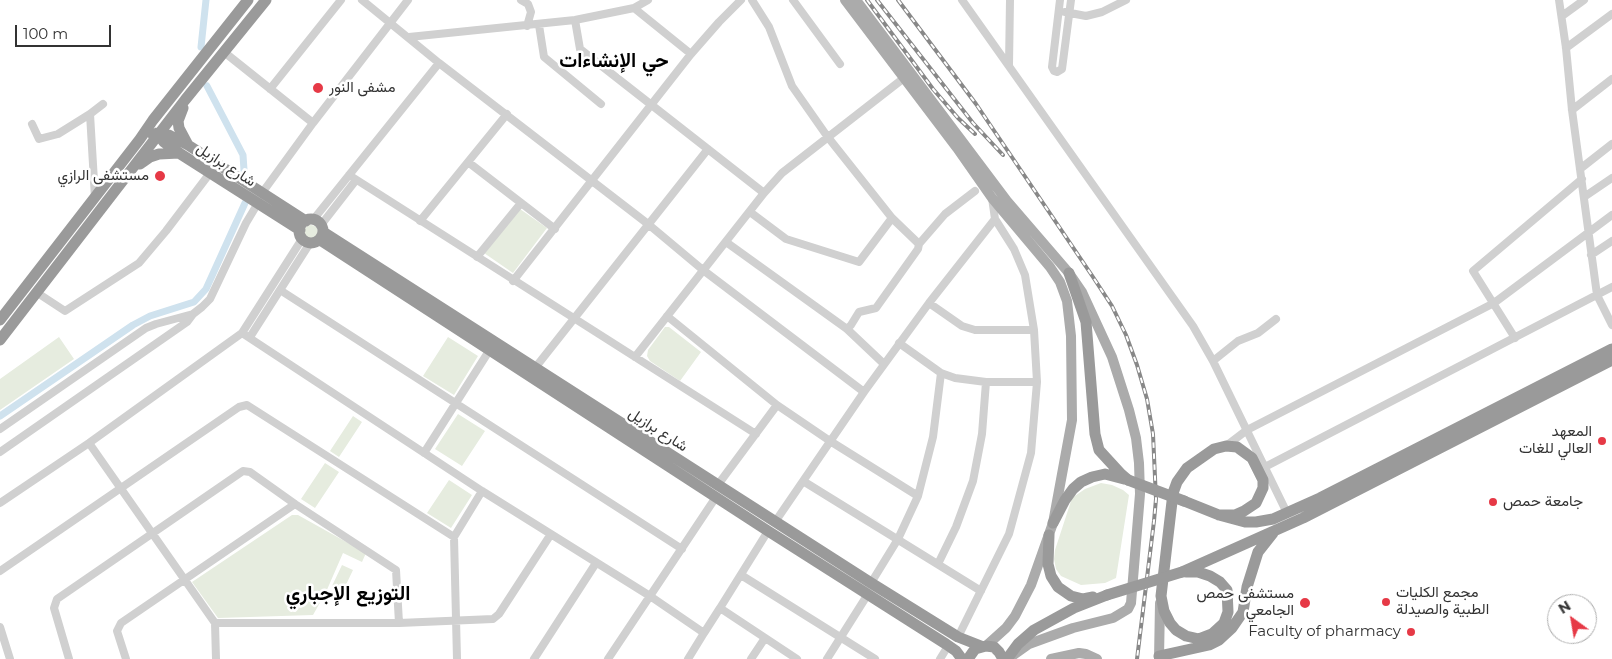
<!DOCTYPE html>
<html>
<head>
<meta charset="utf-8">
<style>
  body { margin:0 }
  #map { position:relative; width:1612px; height:659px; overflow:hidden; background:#fff; font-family:Montserrat,sans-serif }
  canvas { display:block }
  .north { position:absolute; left:1547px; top:594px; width:50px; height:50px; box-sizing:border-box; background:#fff; border:1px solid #adadad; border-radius:50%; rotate:328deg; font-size:14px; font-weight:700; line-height:20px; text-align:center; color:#333 }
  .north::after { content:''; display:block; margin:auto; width:18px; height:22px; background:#e63946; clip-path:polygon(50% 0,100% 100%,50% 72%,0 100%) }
  .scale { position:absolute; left:15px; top:25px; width:96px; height:22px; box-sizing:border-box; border:2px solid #333; border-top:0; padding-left:6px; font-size:15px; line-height:18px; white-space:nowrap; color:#333; -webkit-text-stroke:4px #fff; paint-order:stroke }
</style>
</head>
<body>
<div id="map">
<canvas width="1612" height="659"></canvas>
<div class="north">N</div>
<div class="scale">100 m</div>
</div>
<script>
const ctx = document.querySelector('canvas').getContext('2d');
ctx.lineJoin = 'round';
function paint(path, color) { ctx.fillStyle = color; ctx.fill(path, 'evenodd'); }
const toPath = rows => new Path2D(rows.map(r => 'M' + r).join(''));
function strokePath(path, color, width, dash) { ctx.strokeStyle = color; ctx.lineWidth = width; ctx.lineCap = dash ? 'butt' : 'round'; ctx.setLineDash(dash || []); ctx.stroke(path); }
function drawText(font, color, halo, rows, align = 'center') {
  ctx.font = font + ' Montserrat,Vazirmatn,sans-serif'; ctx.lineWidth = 5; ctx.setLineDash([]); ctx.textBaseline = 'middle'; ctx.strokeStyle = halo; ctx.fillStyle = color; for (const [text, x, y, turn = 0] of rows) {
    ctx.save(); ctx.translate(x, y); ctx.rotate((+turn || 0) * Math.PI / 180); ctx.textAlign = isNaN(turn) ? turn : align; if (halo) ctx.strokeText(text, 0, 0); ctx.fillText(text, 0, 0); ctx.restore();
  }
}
const green = toPath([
  [520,209,547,228,513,273,484,253],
  '304 232a7 7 0 1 1 14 0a7 7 0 1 1-14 0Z',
  [665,327,669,327,701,352,680,381,650,361,647,356,648,350],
  [59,337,74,359,0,410,0,379],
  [448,337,478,356,454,395,423,376],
  [458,414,485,431,462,466,435,449],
  [353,416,362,422,339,457,330,451],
  [325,463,339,472,315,508,301,499],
  [449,480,472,495,451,528,427,513],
  [1101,483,1112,485,1123,490,1129,495,1116,578,1105,583,1081,585,1061,576,1056,569,1054,559,1055,550,1072,498,1085,489],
  [292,515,298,515,366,553,362,562,343,553,326,592,313,615,218,618,192,582],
  [342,565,353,570,343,591,332,586]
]);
const canal = toPath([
  [201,47,206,0],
  [207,86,243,155,244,170],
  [0,416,133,325,150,316,194,302,206,289,245,203]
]);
const minor = toPath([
  [362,0,439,63,648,224,703,270,864,392,929,303,995,219],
  [521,0,528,4,531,12,527,26],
  [793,0,840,64],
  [962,0,1193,326,1213,361,1287,513],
  [1060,0,1052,67,1054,71,1057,72,1062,69,1071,0],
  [1559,0,1566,48,1572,110,1597,295,1612,325],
  [634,8,691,54],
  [1065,12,1086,16,1102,12,1126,0],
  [1562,16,1584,0],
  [575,20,580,49,764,193],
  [539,25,544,57,601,104],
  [409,37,575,20,634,8,648,0],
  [1566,48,1612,14],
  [224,52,313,123],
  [1009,65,1010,0],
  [270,89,341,0],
  [1572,110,1612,79],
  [90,114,103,104],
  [32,124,39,139,58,134,90,114,95,198],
  [468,162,555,229],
  [1580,169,1612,144],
  [349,175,756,434],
  [262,193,313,123,408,0],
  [1584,197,1612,178],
  [750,212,786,239,859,262,892,218,827,136,792,86,769,27,752,0],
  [313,220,439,63],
  [420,221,507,114],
  [321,225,356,180],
  [726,242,847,329,851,325,859,312,876,308,918,249,919,244,892,218],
  [919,244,945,214,975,191],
  [1591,255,1612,241],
  [477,257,521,203],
  [513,281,691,54,719,22,741,0],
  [280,290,682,549],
  [36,292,65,311,139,263,166,231,210,173],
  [929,303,962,326,975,330,1034,330],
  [667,316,777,405],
  [847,329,884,364],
  [242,333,482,491,650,596,704,633,720,608,797,659],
  [250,337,310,243],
  [1515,338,1473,271,1582,179],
  [899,343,941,373,955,378,986,382,1037,382],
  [635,357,764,193,782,173,904,78],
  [1213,361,1238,341,1258,333,1276,319],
  [535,368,708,149],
  [0,429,146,328,156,324,193,314,202,307,210,299,246,223,258,203],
  [89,443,215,623,216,659],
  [1226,446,1247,430,1494,303,1612,215],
  [0,452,187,322,193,314],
  [424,453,489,351],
  [1261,469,1612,287],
  [803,481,981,591],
  [717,486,777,405,830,441,918,496,898,539,871,583],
  [918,496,933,437,941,373],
  [0,503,89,443,242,333,302,239],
  [775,522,864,392],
  [454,537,482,491],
  [938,564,956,527,973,481,982,434,986,382],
  [0,571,239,407,247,405,454,537,457,659],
  [741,575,875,659],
  [720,608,768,531],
  [215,623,399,623,493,619,499,614,551,534],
  [0,627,10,659],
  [958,637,1009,534,1031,453,1037,382,1034,330,1025,275,1014,249,995,219,992,198],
  [69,659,54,608,57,599,243,471,250,472,295,504,396,570,399,623],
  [126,659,117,631,121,623,295,504],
  [534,659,596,563],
  [608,659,716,497],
  [688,659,704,633],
  [751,659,765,638],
  [827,659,868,594],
  [940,659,948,646]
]);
const major = toPath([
  [845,0,957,148,992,198,1050,267,1060,282,1067,301,1071,336,1072,420,1053,523,1031,585,1015,616,1006,628,986,646],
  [856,0,1007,201,1069,273,1082,292,1112,357,1129,410,1136,438,1139,463,1140,494,1131,603,1128,609,1113,618,1073,628,1029,644,1012,656],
  [1051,659,1079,653,1086,654,1097,659],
  [1159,659,1160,603]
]);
const highway = toPath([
  [183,108,178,121,179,128,188,145],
  [157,133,164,142,179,153,300,230],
  [153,135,169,135,188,145,306,221],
  [140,164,150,157,159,154,179,153],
  '299 231a12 12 0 1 1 24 0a12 12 0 1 1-24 0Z',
  [323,232,871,583,958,637,981,646],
  [320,240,768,531,946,644,956,651,962,659],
  [1069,273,1086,322,1095,434,1099,450,1121,474,1128,480],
  [0,320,140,139,153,120,248,0],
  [0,340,185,100,266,0],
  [1184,501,1219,515,1245,522,1256,522,1273,519,1320,498,1612,349],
  [1053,523,1065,500,1073,489,1081,482,1092,477,1105,474,1124,479],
  [1049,535,1048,564,1051,576,1058,587,1071,596,1083,599,1093,597],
  [1182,572,1303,518,1612,360],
  [1186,572,1198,572,1210,576,1220,582,1227,590,1228,612,1224,623,1212,634,1199,639,1186,636,1176,630,1170,623,1164,611,1161,596,1173,493,1177,482,1187,468,1214,449,1226,446,1237,447,1252,458,1263,480,1263,488,1256,503,1244,511,1235,515,1219,515],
  [1159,656,1209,645,1219,640,1232,628,1243,612,1247,587,1258,552,1273,533],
  [968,659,975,649,986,646,994,647,999,652,1003,659],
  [1007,659,1018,644,1034,630,1074,608,1107,595]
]);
const rail = toPath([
  [867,0,933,89,958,118,975,134],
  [877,0,973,123,1003,155],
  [898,0,976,104,1093,277,1112,306,1126,335,1137,365,1147,399,1153,434,1156,499,1154,521,1137,659]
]);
const highwayBridge = toPath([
  [1128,480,1184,501],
  [1107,595,1182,572]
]);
const markers = [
  [318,88,6,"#e63946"],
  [160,176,6,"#e63946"],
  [1602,441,5,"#e63946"],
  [1493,502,5,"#e63946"],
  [1386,602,5,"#e63946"],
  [1305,603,6,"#e63946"],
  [1411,632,5,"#e63946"]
];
const poiNames = [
  ["مشفى النور",329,88,"left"],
  ["مستشفى الرازي",149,176],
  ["المعهد",1592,432],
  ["العالي للغات",1592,449],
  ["جامعة حمص",1503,502,"left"],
  ["مجمع الكليات",1396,593,"left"],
  ["الطبية والصيدلة",1396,610,"left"],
  ["مستشفى حمص",1294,594],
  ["الجامعي",1294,611],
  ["Faculty of pharmacy",1401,632]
];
const streetNames = [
  ["شارع برازيل",226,165,33],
  ["شارع برازيل",658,430,33]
];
const districtNames = [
  ["حي الإنشاءات",614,61],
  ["التوزيع الإجباري",348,594]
];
paint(green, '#e6ecdf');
strokePath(canal, '#cfe2ee', 7);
strokePath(minor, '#d0d0d0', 8);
strokePath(major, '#ababab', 10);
strokePath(highway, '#9a9a9a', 11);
strokePath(rail, '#888', 4);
strokePath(rail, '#fff', 2, [5.5]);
strokePath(highwayBridge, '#9a9a9a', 11);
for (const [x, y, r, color] of markers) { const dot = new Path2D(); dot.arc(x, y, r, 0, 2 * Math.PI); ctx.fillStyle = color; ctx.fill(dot); strokePath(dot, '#fff', 2); }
drawText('15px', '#333', '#fff', poiNames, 'right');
drawText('15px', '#333', '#fff', streetNames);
drawText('bold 20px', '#000', '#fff', districtNames);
</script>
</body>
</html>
